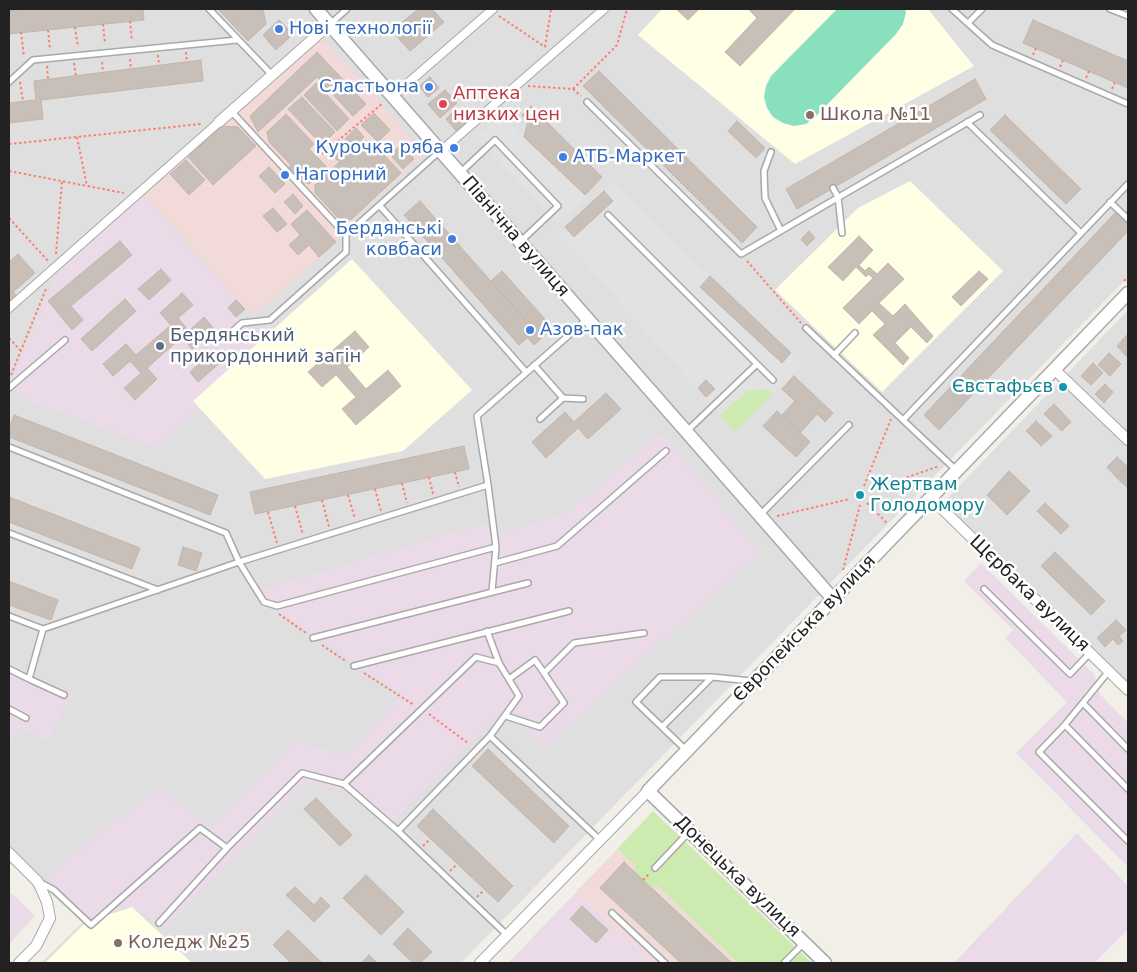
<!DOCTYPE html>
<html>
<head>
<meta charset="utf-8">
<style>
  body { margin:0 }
  #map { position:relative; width:1137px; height:972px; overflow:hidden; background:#f2efe9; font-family:"DejaVu Sans",sans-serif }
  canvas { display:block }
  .frame { position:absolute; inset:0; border:10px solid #222; pointer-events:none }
</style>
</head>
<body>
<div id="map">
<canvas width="1137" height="972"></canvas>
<div class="frame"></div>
</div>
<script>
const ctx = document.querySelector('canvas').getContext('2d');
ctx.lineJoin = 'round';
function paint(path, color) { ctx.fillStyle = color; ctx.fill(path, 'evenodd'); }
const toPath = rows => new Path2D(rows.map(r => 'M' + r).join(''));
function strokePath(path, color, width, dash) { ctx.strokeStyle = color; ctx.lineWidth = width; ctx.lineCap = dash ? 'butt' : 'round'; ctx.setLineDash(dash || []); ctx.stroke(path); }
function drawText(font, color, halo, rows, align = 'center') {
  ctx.font = font + ' "DejaVu Sans",sans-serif'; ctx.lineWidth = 5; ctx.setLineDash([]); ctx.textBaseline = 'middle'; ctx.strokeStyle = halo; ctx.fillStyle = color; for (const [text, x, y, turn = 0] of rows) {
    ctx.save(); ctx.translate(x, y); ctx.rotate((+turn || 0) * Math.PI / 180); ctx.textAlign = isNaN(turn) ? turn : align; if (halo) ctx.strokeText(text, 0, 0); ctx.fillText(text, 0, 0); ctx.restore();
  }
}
const residential = toPath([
  [9,9,1128,9,1128,277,461,963,41,963,84,921,9,847],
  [1128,310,1128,686,942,504]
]);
const commercial = toPath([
  [321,36,425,154,341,231,340,239,253,316,144,195],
  [617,849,635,866,651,888,657,886,738,963,653,963,577,891]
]);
const industrial = toPath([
  [143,196,245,309,237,317,259,342,194,401,200,408,156,448,25,399,10,383,59,270],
  [661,433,760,552,546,747,503,710,388,827,343,791,306,781,166,929,132,906,89,918,46,876,158,788,211,827,296,742,345,755,402,695,272,607,260,590,482,524,503,532,567,512],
  [981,563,1094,674,1100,694,1128,723,1128,867,1016,753,1067,702,1005,638,1013,630,964,581],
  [9,664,73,694,47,741,21,728,9,749],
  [1077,833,1128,886,1128,929,1095,963,954,963],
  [9,891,35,916,9,944],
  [577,891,653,963,508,963]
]);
const education = toPath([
  [662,9,928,9,974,66,795,164,638,35],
  [910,181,1003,271,882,392,775,290,858,208],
  [352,259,472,390,403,451,265,479,193,401],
  [132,907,192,963,45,963,86,922]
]);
const grass = toPath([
  [768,389,773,394,735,432,720,415,747,391],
  [653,811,812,963,738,963,657,886,651,888,635,873,635,866,617,849]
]);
const pitch = toPath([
  [837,9,905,9,906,12,903,24,896,34,815,117,806,124,794,126,783,123,773,117,767,108,764,97,766,86,771,76]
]);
const parking = toPath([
  [501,115,587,197,557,224,476,137],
  [613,183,803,365,773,394,768,389,747,391,720,415,559,234]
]);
const building = toPath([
  [28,9,143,9,144,20,9,34,9,11,28,9],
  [218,9,263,9,266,24,248,41,218,9],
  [418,9,432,9,444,22,410,51,392,31,418,9],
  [676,9,699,9,688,20,676,9],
  [748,9,795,9,740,66,725,52,757,18,748,9],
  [279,20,293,34,276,50,263,35,279,20],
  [1033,20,1128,61,1128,88,1023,43,1033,20],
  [317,52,366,104,353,116,317,77,258,132,250,116,317,52],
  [201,60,203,81,41,100,43,119,9,123,9,103,36,100,34,81,201,60],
  [599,71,757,227,742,243,583,86,599,71],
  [430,77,439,88,428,97,419,86,430,77],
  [975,79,986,99,797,209,786,189,975,79],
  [316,83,349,119,337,131,304,95,316,83],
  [445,90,457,103,440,118,428,104,445,90],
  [302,97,335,132,322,145,288,109,302,97],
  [531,106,602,177,585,195,524,137,528,121,522,115,531,106],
  [456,109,467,122,456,131,446,119,456,109],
  [374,113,390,130,378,142,361,125,374,113],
  [286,114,314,144,309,149,327,167,309,184,299,181,287,169,291,165,269,142,267,132,286,114],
  [1005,115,1081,189,1066,204,990,130,1005,115],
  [737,121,765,148,756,158,728,131,737,121],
  [222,126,238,127,256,146,213,185,188,157,222,126],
  [356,128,364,137,353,148,345,139,356,128],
  [342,140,351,149,338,161,330,152,342,140],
  [361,141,371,141,401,173,352,219,340,220,315,193,315,185,361,141],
  [398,148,406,149,414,159,403,169,393,158,392,153,398,148],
  [186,160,205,180,189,195,170,174,186,160],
  [269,167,285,184,275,193,259,176,269,167],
  [604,191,613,201,574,237,565,227,604,191],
  [293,194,303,206,295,214,284,202,293,194],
  [420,201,535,331,519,345,404,215,420,201],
  [273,208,287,224,277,232,263,216,273,208],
  [307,210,336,242,319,257,309,245,298,255,289,245,300,235,291,224,307,210],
  [1115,213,1128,225,1128,231,939,430,924,415,1115,213],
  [809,231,815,238,807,246,801,239,809,231],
  [859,236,873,250,859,265,865,271,869,267,877,274,888,263,904,279,879,303,893,316,905,304,933,336,927,343,911,327,895,343,909,358,903,365,873,335,885,324,872,311,859,324,843,308,873,278,868,274,866,277,856,267,843,281,828,267,859,236],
  [120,241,132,255,71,306,83,320,72,330,48,301,120,241],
  [18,254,35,273,13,292,17,296,9,304,9,262,18,254],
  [161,269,171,280,149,300,138,289,161,269],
  [502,271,553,328,534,345,527,337,535,331,491,281,502,271],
  [979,271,988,279,961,306,952,297,979,271],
  [710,276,791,353,782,363,700,287,710,276],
  [182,293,193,305,178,318,189,331,204,317,214,329,192,349,182,337,147,368,157,379,135,400,124,388,141,373,130,361,113,376,103,364,126,344,136,355,171,325,160,313,182,293],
  [125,299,136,311,92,351,81,339,125,299],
  [236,300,245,309,236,317,228,308,236,300],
  [355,331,369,347,347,367,366,389,388,370,401,386,356,425,342,409,356,397,336,375,322,387,308,372,355,331],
  [1128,334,1128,354,1126,356,1117,346,1128,334],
  [215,350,223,360,198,382,190,372,215,350],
  [1109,353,1121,364,1110,376,1098,365,1109,353],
  [1093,363,1103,373,1091,385,1081,376,1093,363],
  [794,376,833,413,825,422,817,414,800,433,782,415,795,401,782,389,794,376],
  [706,380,715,389,706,397,698,388,706,380],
  [1105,384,1113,392,1104,403,1095,394,1105,384],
  [606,393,621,409,588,439,578,428,546,458,532,442,565,412,574,422,606,393],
  [1054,404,1071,422,1062,431,1044,414,1054,404],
  [777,411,810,442,796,457,763,426,777,411],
  [14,415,218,495,210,515,9,437,9,428,14,415],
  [1036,421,1052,436,1041,446,1026,431,1036,421],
  [464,446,469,469,255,514,250,492,464,446],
  [1117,457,1128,467,1117,478,1107,467,1117,457],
  [1128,467,1128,488,1117,478,1128,467],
  [1009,471,1030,491,1007,515,987,495,1009,471],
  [9,497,140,548,132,569,9,522,9,497],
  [1045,503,1069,526,1061,534,1037,511,1045,503],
  [183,547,202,553,196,571,178,565,183,547],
  [1055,552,1105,601,1091,615,1041,566,1055,552],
  [9,581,58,600,51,620,9,605,9,581],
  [1116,620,1126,630,1119,636,1123,641,1118,645,1113,639,1105,647,1097,638,1116,620],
  [488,749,569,826,554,843,472,766,488,749],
  [316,798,352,835,340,846,304,809,316,798],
  [433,809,513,886,498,902,417,826,433,809],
  [624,862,643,880,732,963,681,963,600,888,624,862],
  [366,875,404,912,381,935,343,898,366,875],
  [295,887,314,905,321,897,330,906,314,922,286,895,295,887],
  [582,906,608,930,596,943,570,919,582,906],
  [408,928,432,952,420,963,413,963,393,944,408,928],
  [288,930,322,963,291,963,273,945,288,930],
  [369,955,377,963,361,963,369,955]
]);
const path = toPath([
  [499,16,545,47],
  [130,21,132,41],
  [103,24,105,44],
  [75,27,78,47],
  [48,30,50,50],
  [21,32,24,57],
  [545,47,551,9],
  [186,52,187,62],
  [158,55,159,65],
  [1033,55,1036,48],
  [130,59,131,69],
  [102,62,103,72],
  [74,63,76,76],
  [47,66,48,79],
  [1060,67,1063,60],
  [1086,78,1089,71],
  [20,82,23,101],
  [528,86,573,89,581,96],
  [573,89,617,45,627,9],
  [1112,89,1115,82],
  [77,137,87,186],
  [9,144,201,124],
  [322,154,383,103],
  [9,171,124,193],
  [9,218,49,262],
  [56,254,62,181],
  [747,261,801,323],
  [1124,281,1128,277],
  [9,338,21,351],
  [11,375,46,289],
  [455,472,459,487],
  [429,477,433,494],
  [402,483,407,503],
  [864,486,891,419],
  [375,489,381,511],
  [869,491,939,466],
  [348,495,355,519],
  [322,500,329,527],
  [867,503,888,524],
  [295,506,303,535],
  [268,512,277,543],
  [777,516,850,499],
  [843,570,860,505],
  [279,614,306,633],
  [322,645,347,662],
  [364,673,414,705],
  [429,714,469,744],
  [423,846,430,839],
  [450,871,457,864],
  [643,880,650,873],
  [477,897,484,890]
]);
const service = toPath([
  [209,9,272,75],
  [952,9,992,45,1128,104],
  [1110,9,1128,16],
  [968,23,982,9],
  [330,24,347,9],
  [9,82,33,60,237,40],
  [587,102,741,254,980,115],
  [231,111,346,235],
  [967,122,1081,233],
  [771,152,764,171,765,198,781,231],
  [460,173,495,140,558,206,520,242],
  [833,188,838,197,842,233],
  [1110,202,1128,219],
  [380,206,526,372],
  [608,215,773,380],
  [806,328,903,420],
  [226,337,242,323,270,320,346,252,346,235,440,151],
  [834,355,855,333],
  [534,365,563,398,540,419],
  [9,388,65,340],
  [563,398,583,399],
  [686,432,757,364],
  [9,447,226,533,239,562,264,602,277,606,496,547],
  [956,470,903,420,1128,184],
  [488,485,496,547,492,591],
  [760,515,849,425],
  [9,533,158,590],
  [495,563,557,546,666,451],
  [984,589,1070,674,1090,653],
  [9,616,43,629,239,562,488,485,477,416,586,320],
  [487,631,499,663,519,696,490,736],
  [313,638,528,583],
  [354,666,569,611],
  [9,669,29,679,43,629],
  [1109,671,1063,727,1039,752,1128,841],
  [29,679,64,695],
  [509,679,535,660,544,673],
  [1083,703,1128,749],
  [9,709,26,718],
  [506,716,540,727,564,703,544,673,574,643,644,633],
  [1065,725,1128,789],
  [662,727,636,702,660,677,712,677],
  [687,751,662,727,712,677,751,681],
  [344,784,476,657,499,663],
  [655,868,689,832],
  [39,882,54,890,91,925,200,828,227,848],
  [612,913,665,963],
  [159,923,227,848,302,773,344,784,398,831],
  [507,935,398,831,490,736,600,840],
  [784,963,803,944]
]);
const pedestrian = toPath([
  [393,96,493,9],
  [441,151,604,9],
  [9,308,219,122]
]);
const minor = toPath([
  [219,122,330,24],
  [1055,370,1128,440],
  [931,498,1128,690],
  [9,853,38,882,47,902,50,918,36,946,19,963],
  [480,963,648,791]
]);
const tertiary = toPath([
  [316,9,833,599],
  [825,963,648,791,1128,293]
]);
const markers = [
  [279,29,5,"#3f7fe0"],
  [429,87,5,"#3f7fe0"],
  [443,104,5,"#e0444e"],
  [810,115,5,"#8d6e63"],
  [454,148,5,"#3f7fe0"],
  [563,157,5,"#3f7fe0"],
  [285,175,5,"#3f7fe0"],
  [452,239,5,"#3f7fe0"],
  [530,330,5,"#3f7fe0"],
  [160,346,5,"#5c6f8a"],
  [1063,387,5,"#0f9aa8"],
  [860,495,5,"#0f9aa8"],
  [118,943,5,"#8d6e63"]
];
const shopNames = [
  ["Нові технології",289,29],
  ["Сластьона",419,87,"right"],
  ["Курочка ряба",444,148,"right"],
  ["АТБ-Маркет",573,157],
  ["Нагорний",295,175],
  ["Бердянські",442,229,"right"],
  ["ковбаси",442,250,"right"],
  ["Азов-пак",540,330]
];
const healthNames = [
  ["Аптека",453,94],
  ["низких цен",453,115]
];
const educationNames = [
  ["Школа №11",820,115],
  ["Коледж №25",128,943]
];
const streetNames = [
  ["Північна вулиця",515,237,49],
  ["Щєрбака вулиця",1029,594,44],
  ["Європейська вулиця",805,629,-46],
  ["Донецька вулиця",737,877,44]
];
const serviceNames = [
  ["Бердянський",170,336],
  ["прикордонний загін",170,357]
];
const cultureNames = [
  ["Євстафьєв",1053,387],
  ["Жертвам",870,485,"left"],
  ["Голодомору",870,506,"left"]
];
paint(residential, '#e0dfdf');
paint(commercial, '#f2dad9');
paint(industrial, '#ebdbe8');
paint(education, '#ffffe5');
paint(grass, '#cdebb0');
paint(pitch, '#88e0be');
paint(parking, '#e2e2e2');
paint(building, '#c7bfb8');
strokePath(building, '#c4b6ab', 1);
strokePath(service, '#a9a9a9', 8);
strokePath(pedestrian, '#a9a9a9', 10);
strokePath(minor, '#a9a9a9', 12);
strokePath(tertiary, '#a9a9a9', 15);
strokePath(path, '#fa8072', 2, [2.5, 2.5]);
strokePath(service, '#fff', 5);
strokePath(pedestrian, '#fff', 8);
strokePath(minor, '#fff', 10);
strokePath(tertiary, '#fff', 12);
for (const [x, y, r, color] of markers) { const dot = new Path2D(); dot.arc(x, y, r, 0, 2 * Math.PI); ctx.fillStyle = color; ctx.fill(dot); strokePath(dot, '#fff', 2); }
drawText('18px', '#366cbe', '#fff', shopNames, 'left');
drawText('18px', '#be3a42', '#fff', healthNames, 'left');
drawText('18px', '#785e54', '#fff', educationNames, 'left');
drawText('18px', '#222', '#fff', streetNames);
drawText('18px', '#4e5e75', '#fff', serviceNames, 'left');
drawText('18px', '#0d838f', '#fff', cultureNames, 'right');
</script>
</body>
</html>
